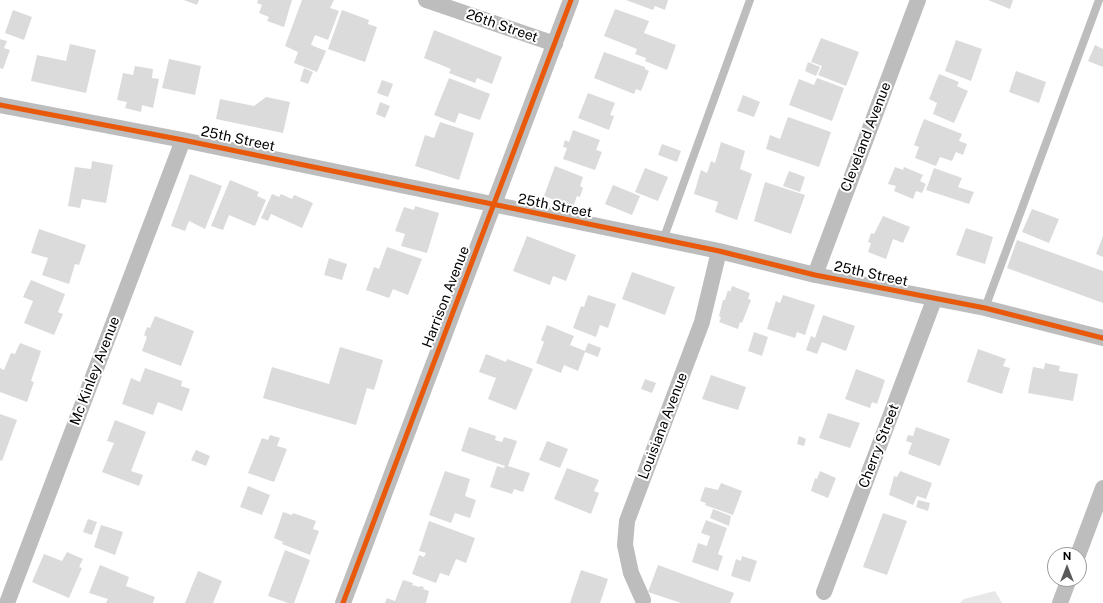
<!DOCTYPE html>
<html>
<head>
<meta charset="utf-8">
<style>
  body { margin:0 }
  #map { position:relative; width:1103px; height:603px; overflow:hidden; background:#fff; font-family:"Public Sans",sans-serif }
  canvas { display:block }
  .north { position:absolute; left:1047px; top:547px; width:40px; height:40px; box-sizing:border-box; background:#fff; border:1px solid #999; border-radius:50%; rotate:0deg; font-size:11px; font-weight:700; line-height:16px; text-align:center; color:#000 }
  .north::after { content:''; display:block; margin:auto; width:14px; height:18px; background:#595959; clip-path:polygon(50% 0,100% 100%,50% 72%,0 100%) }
</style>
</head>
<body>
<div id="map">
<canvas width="1103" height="603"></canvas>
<div class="north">N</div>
</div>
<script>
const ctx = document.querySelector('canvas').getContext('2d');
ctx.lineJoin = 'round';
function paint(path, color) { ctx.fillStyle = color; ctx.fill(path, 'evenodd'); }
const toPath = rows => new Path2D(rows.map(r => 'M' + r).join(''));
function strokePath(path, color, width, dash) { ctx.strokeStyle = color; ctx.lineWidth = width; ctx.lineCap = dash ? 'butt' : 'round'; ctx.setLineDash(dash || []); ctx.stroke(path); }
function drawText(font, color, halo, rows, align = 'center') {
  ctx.font = font + ' "Public Sans",sans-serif'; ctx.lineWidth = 4; ctx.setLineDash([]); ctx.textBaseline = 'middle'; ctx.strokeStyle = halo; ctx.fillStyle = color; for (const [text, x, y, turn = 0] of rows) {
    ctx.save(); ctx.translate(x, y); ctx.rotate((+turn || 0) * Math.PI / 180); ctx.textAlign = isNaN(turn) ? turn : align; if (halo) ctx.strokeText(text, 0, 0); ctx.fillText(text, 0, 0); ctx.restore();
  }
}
const green = toPath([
  [995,591,1002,603,960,603,964,599]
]);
const building = toPath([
  [184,0,199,0,197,5],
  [258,0,292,0,284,27,267,21,269,17,259,13,262,5,257,3],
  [302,0,334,0,330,8,339,11,328,40,315,35,311,45,326,51,317,72,294,63,298,52,285,46],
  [626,0,668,0,665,10,655,6,653,10],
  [988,0,1013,0,1010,9],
  [615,9,649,21,644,33,676,45,667,70,645,61,646,58,635,54,637,49,604,36],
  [13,10,32,17,24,40,5,33],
  [342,10,369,20,368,24,377,27,365,62,328,49],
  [434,30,502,57,492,84,477,78,475,83,449,73,451,69,424,58],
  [821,38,859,52,846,86,818,75,822,66,811,62],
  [0,39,7,41,4,48,10,50,3,69,0,68],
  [956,40,982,49,971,81,945,71],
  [70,44,96,50,86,93,31,81,37,55,66,61],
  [1095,45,1103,49,1103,67,1088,61],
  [604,52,645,67,645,69,649,71,641,91,636,89,634,94,594,78],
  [169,59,201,66,195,95,162,88],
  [808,62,820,67,816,76,805,71],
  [135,66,153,69,152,78,159,79,153,108,142,105,141,112,125,108,127,102,117,100,123,73,133,75],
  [304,68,313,72,308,84,300,81],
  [1016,71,1046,82,1039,103,1009,92],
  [939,74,959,82,957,86,968,91,954,123,933,114,937,103,929,99],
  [449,78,490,94,480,120,459,113,455,123,434,115],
  [817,78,844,88,832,121,789,105,799,79,814,85],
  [382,80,393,84,388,97,377,93],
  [588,93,615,103,610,115,614,116,609,130,578,118],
  [743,95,760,102,754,117,737,111],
  [266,97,290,102,283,133,216,119,220,99,254,106],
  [380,102,390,106,385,118,376,114],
  [788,117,831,132,819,167,766,149,770,135,780,139],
  [924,119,962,134,959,141,967,144,963,155,956,152,952,161,940,157,936,166,915,158,919,147,914,145],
  [440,122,474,133,459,180,415,166,425,135,434,138],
  [573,130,600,140,596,150,602,152,595,170,563,159,567,148,563,147,565,140,569,142],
  [721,142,745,151,740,169,752,174,737,220,715,212,718,202,694,194,701,170,707,173,711,161,715,163],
  [662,144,681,151,677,162,658,155],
  [92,161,113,165,106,203,82,199,80,208,68,206,75,167,91,169],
  [555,166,583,177,580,186,583,188,580,197,577,196,573,207,544,196],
  [895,167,903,170,904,167,923,175,920,181,926,184,922,193,916,191,913,199,894,191,896,186,888,184],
  [645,168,668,177,658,201,635,192],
  [934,168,962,178,958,187,974,192,969,204,926,190],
  [789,171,805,177,800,192,783,186],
  [190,174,222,186,205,229,189,221,185,231,171,226],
  [230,180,259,192,257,196,266,200,255,226,229,215,223,230,211,226],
  [765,182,805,195,791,234,754,221],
  [613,185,640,196,632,215,605,204],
  [272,194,279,197,281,194,292,199,294,195,313,203,302,228,271,214,268,221,261,218],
  [415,206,439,213,427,253,401,246,405,234,395,231,404,207,414,210],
  [1032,209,1059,219,1049,243,1022,232],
  [883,216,910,227,903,243,893,239,886,259,868,252,871,243,868,242,871,233,874,234],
  [966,228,993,237,985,264,956,255],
  [39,229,86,245,79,265,75,264,69,284,42,275,48,258,31,253],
  [527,236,576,255,566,281,553,276,550,285,513,271],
  [1103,236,1103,257,1096,254],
  [1017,240,1103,271,1103,303,1007,268],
  [387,247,422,259,408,295,393,289,389,298,366,290,374,267,379,269],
  [329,258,347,264,342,280,324,275],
  [632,272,675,287,665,315,622,299],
  [31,280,65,294,58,312,63,314,54,335,24,323,33,301,23,297],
  [732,286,750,293,748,299,751,300,742,323,740,322,738,329,719,322,721,318,719,316,723,300,725,300,728,290,730,292],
  [588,295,616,304,608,328,600,325,596,337,573,328,581,306,584,307],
  [783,295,815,305,805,335,797,332,795,338,767,329,776,301,780,303],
  [823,315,855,326,846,351,822,342,817,354,806,350,811,336,815,338],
  [155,316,194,331,181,366,142,351,147,337,144,335,147,327,150,328],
  [547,325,574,336,570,345,585,351,588,343,601,348,598,357,585,352,578,371,564,365,561,373,536,363,544,342,541,340],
  [754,332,768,337,762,356,748,351],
  [20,343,41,351,31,381,34,382,27,402,0,392,0,368,4,370,11,353,15,354],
  [340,347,383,360,374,390,367,388,356,425,263,398,272,367,329,384],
  [978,349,1006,359,1003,366,1010,368,1002,394,967,382],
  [486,354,506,362,507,359,533,369,516,410,488,399,496,378,479,372],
  [1045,363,1060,366,1059,371,1078,374,1073,401,1028,393,1033,367,1044,369],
  [145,368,182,381,181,386,190,389,182,411,158,402,153,415,122,404,131,378,140,382],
  [856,369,885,380,877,404,872,402,870,408,845,399],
  [711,375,746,387,738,410,702,399],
  [645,379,656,383,652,393,641,389],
  [828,413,860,423,850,448,819,438],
  [0,414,17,420,2,461,0,460],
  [115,420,146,432,131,471,143,475,139,486,102,472,114,443,107,441],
  [469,427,496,436,495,440,502,442,504,437,517,441,508,466,530,473,523,492,514,489,512,494,490,487,497,466,504,468,505,466,461,451],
  [916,427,950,439,940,466,908,454,912,443,906,441,908,435,913,436],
  [270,435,280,438,277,446,287,449,274,482,248,473,262,438,268,440],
  [799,436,806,439,804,446,797,444],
  [547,441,568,449,560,468,539,460],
  [196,450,210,456,206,466,191,460],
  [567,468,599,480,594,491,599,493,591,514,554,499],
  [445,471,470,479,465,496,476,500,470,518,455,513,451,523,429,515],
  [820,471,836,478,828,498,811,491,815,478,817,479],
  [900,471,932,483,926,499,917,496,913,505,889,495,894,476,897,477],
  [721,483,742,491,733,515,705,505,706,503,700,501,705,487,718,490],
  [248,486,270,495,262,515,240,507],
  [918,500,930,503,928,511,916,507],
  [713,509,731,516,729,526,710,518],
  [283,512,292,515,293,513,316,521,313,529,319,531,310,555,282,544,283,542,274,538],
  [883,513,907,521,887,575,863,567],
  [88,519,97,522,92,535,83,532],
  [706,520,727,528,718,554,723,556,718,571,692,562,698,543,707,546,710,536,701,533],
  [429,521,475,538,466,563,456,559,449,576,440,573,436,583,412,574,419,555,424,557,426,553,419,551],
  [101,525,123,532,115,555,94,547],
  [285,550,310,560,294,603,288,603,268,596],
  [67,552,83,559,79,567,82,568,69,598,32,582,44,554,62,561],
  [742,556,757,561,750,582,731,576,736,559,741,561],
  [100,565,129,577,126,586,155,597,153,603,106,603,108,599,89,593],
  [658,565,734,593,730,603,681,603,648,592],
  [581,570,608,579,600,603,570,603],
  [198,571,222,581,213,603,185,603],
  [403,580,413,583,412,585,420,587,420,586,424,587,423,589,429,591,426,603,385,603,387,598,395,601]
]);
const lane = toPath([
  [663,240,750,0],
  [985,308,1099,0]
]);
const street = toPath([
  [426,0,555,44],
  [0,105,183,140,719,251,815,275,985,308,1103,338],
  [815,275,918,0],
  [1078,555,1103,488],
  [824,592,934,300],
  [643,600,631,573,625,545,627,521,702,322,719,251],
  [7,603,183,140],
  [343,603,571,0],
  [1060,603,1069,579]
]);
const cycleway = toPath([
  [0,105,183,140,719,251,815,275,985,308,1103,338],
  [343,603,571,0]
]);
const streetNames = [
  ["26th Street",502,26,19],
  ["Cleveland Avenue",866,137,-69],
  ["25th Street",238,139,12],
  ["25th Street",555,206,11],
  ["25th Street",871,274,12],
  ["Harrison Avenue",446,297,-69],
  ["Mc Kinley Avenue",95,371,-69],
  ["Louisiana Avenue",663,426,-69],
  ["Cherry Street",879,446,-69]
];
paint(green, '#e8e8e8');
paint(building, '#dbdbdb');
strokePath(lane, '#bdbdbd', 8);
strokePath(street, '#bdbdbd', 16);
strokePath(cycleway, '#e8590c', 5);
drawText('14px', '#000', '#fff', streetNames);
</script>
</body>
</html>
